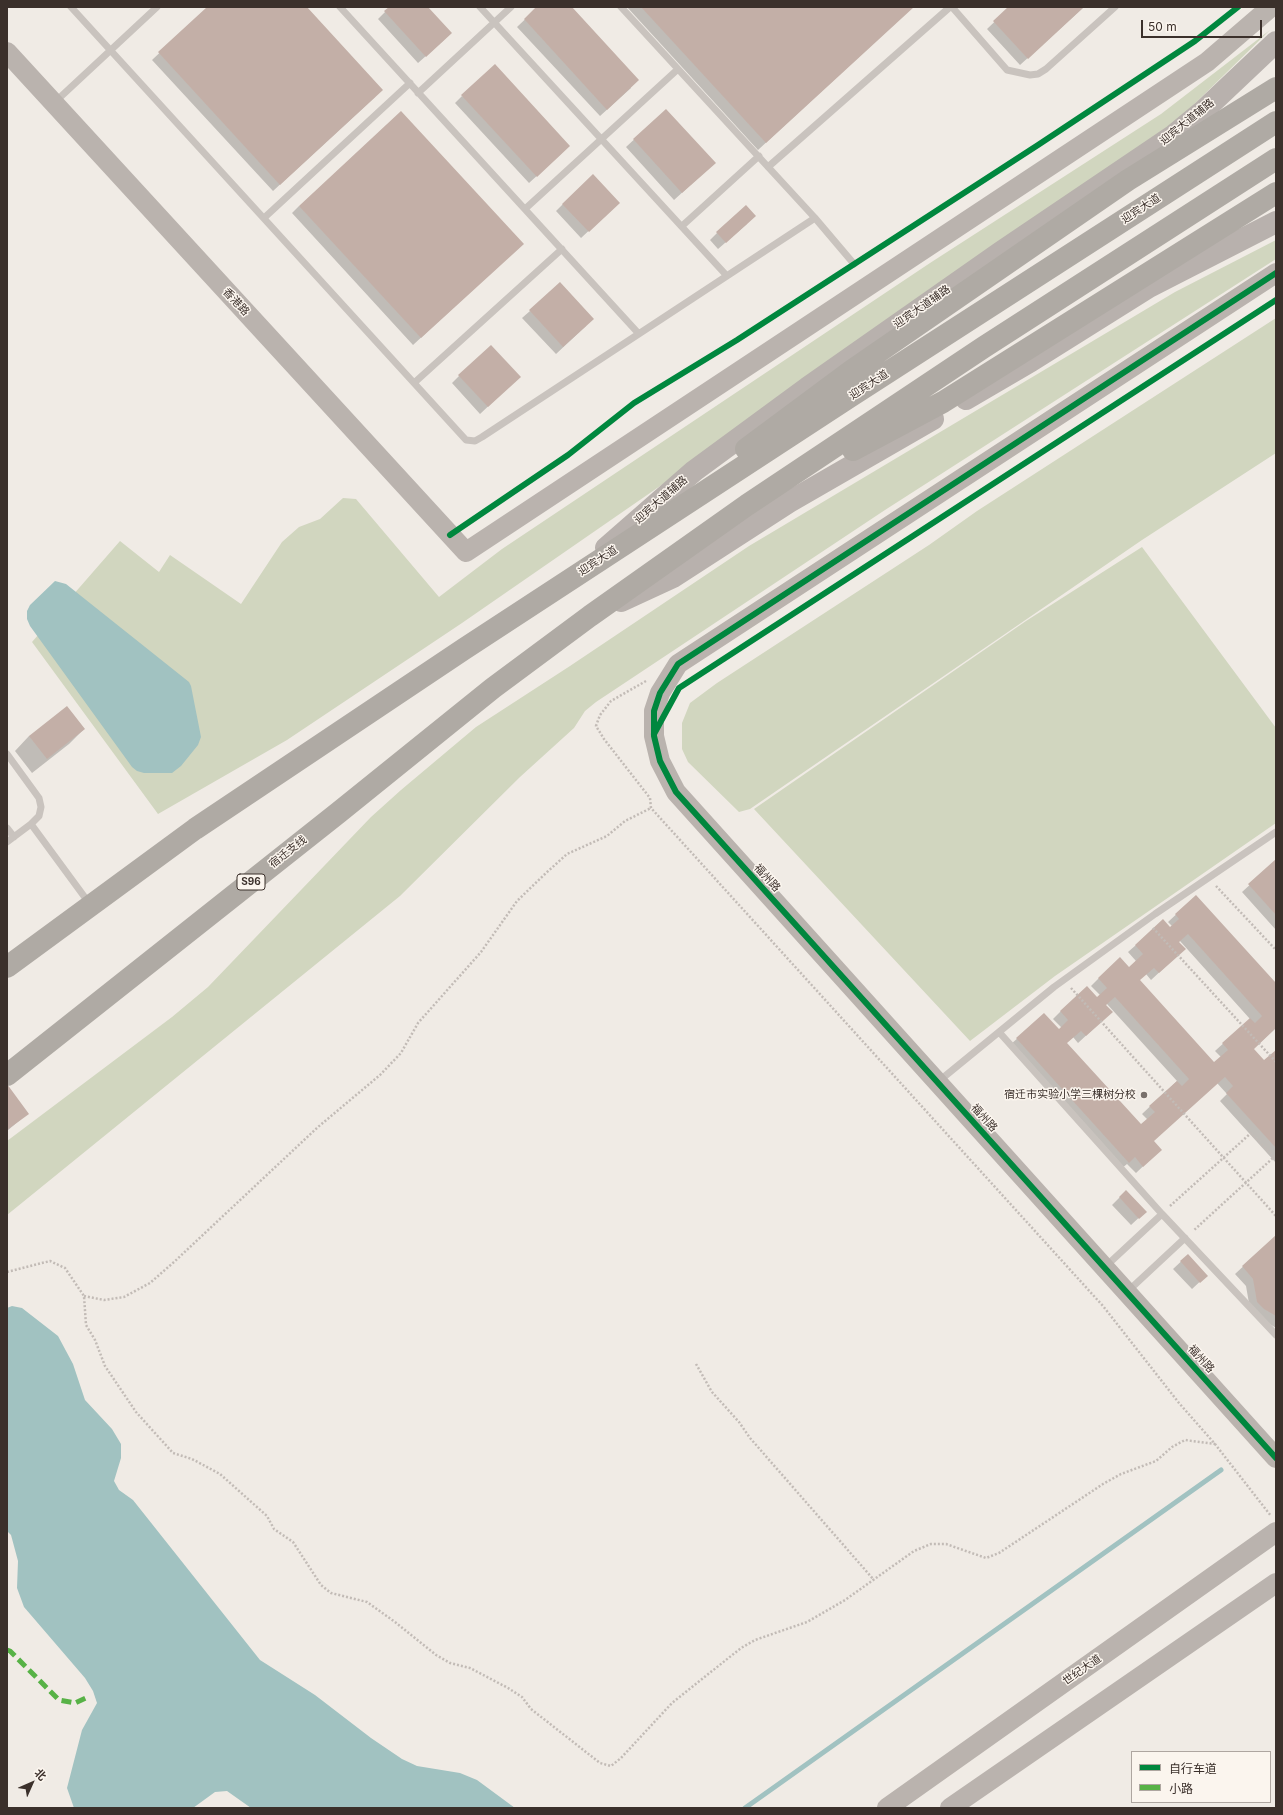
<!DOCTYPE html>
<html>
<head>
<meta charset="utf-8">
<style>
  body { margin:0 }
  #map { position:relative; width:1283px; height:1815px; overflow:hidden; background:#f0ebe5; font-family:Inter,"Noto Sans SC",sans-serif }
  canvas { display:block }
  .frame { position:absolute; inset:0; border:8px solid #3b302b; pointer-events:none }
  .legend { position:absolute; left:1131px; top:1751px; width:140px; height:52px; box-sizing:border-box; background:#fbf5ee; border:1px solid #aea6a0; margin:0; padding:5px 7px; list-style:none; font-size:12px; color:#3b302b }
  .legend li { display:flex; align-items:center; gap:8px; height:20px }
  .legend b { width:20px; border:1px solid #aea6a0 }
  .north { position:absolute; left:12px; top:1763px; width:40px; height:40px; -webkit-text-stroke:3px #fbf5ee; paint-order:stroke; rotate:45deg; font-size:11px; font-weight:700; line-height:16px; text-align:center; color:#3b302b }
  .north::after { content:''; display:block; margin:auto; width:14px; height:18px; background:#3b302b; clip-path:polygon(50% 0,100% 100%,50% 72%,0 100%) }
  .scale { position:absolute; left:1141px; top:20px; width:121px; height:18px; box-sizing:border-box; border:2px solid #3b302b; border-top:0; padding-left:5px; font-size:12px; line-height:14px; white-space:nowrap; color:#3b302b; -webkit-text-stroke:3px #fbf5ee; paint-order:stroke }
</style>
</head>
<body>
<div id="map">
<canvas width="1283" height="1815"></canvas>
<div class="frame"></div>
<ul class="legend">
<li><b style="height:5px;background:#00873e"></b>自行车道</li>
<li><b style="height:5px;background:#57b246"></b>小路</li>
</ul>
<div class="north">北</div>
<div class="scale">50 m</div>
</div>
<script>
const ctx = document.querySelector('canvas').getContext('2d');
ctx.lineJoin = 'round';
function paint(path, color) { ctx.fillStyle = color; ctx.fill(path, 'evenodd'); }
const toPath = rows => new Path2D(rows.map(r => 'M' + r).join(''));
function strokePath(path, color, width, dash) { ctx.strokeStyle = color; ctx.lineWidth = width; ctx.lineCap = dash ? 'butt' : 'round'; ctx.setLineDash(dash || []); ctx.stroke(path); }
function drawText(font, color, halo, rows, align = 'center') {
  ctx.font = font + ' Inter,"Noto Sans SC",sans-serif'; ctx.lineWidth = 3; ctx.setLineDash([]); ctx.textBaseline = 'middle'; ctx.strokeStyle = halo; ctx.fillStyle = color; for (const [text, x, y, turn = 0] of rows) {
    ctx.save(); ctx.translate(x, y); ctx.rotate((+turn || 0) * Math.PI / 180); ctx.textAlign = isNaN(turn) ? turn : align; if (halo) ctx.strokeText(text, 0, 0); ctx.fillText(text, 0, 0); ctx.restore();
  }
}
const green = toPath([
  [1270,30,1174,124,676,475,462,623,287,740,158,814,32,642,120,541,159,572,170,555,241,604,282,542,299,527,320,519,343,498,356,499,439,597,502,549,930,263,1161,114],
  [1276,240,1276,259,885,510,596,702,585,711,574,728,520,777,400,896,7,1215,7,1141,172,1017,208,987,371,817,401,790,476,727,570,666,749,546,1175,292],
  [1276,318,1276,453,1142,540,750,809,739,812,688,762,682,749,682,723,690,703,717,683,929,545,977,511],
  [1142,547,1276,728,1276,823,1055,976,970,1041,754,809,1026,621]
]);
const water = toPath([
  [55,581,66,584,189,682,191,686,201,737,198,745,181,766,172,773,144,773,137,771,132,767,30,626,27,619,27,611,30,605],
  [12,1306,22,1308,58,1336,73,1364,85,1400,112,1429,121,1444,121,1458,114,1481,119,1490,133,1500,260,1660,315,1695,371,1738,402,1759,417,1766,460,1773,477,1780,515,1808,251,1808,227,1791,215,1792,193,1808,74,1808,67,1788,82,1730,97,1703,93,1691,85,1678,24,1607,17,1588,18,1561,11,1535,7,1531,7,1308]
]);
const shadow = toPath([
  [208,7,305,7,375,97,273,191,152,60],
  [390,7,427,7,444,40,418,63,378,19],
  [538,7,571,7,631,88,600,116,517,27],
  [627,7,913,7,758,150],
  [1010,7,1084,7,1020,65,987,29],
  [462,96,562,153,529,183,455,103],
  [666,110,707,170,674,200,626,147],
  [563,204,611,210,581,238,556,211],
  [299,206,515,251,413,345,292,213],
  [747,224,718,249,710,240,717,233],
  [530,311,586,326,556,354,522,318],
  [459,376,512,384,480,414,452,383],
  [84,729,69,744,32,773,15,751,29,736],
  [1276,861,1276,930,1242,892],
  [1196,896,1276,985,1276,1028,1253,1049,1264,1062,1276,1051,1276,1163,1220,1101,1227,1094,1217,1083,1153,1141,1153,1157,1136,1173,1127,1164,1121,1169,1009,1046,1044,1014,1058,1030,1062,1028,1053,1019,1061,1011,1097,998,1100,995,1091,986,1099,978,1129,968,1136,961,1128,952,1136,945,1170,929,1173,927,1168,922],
  [1180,941,1250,1019,1215,1051,1221,1057,1214,1063,1139,980,1146,974,1151,980,1177,956,1178,942],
  [1107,1004,1177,1081,1142,1114,1148,1120,1141,1126,1066,1043,1073,1037,1078,1043,1104,1019,1105,1005],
  [7,1086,27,1114,7,1131],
  [1126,1191,1145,1212,1131,1225,1112,1205],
  [1276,1236,1276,1328,1257,1316,1250,1309,1246,1286,1235,1274],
  [1188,1255,1206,1276,1192,1289,1173,1269]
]);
const stream = toPath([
  [745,1808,1221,1470]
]);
const building = toPath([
  [207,7,307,7,383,90,280,185,158,52],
  [389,7,428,7,452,33,426,57,384,11],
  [536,7,572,7,639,80,607,110,524,19],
  [641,7,914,7,766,143],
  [1008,7,1084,7,1028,59,993,21],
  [495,64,570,146,537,177,461,95],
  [666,109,716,163,682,193,633,139],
  [401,111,524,244,421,338,299,206],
  [593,174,620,203,589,232,562,204],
  [746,205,756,216,726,243,716,232],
  [560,282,594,319,563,347,529,310],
  [491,345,521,377,488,407,458,375],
  [67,706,85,729,47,759,29,736],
  [1276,859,1276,915,1248,884],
  [1196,895,1276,983,1276,1028,1254,1049,1264,1060,1276,1050,1276,1148,1226,1093,1233,1086,1225,1077,1154,1141,1162,1150,1143,1167,1135,1157,1129,1163,1016,1038,1044,1013,1059,1029,1068,1020,1060,1011,1087,986,1097,997,1107,988,1098,978,1120,957,1129,967,1143,954,1135,945,1163,919,1170,927,1179,919,1175,914],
  [1188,934,1262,1016,1255,1023,1250,1018,1222,1043,1228,1050,1214,1062,1140,980,1154,968,1159,973,1186,949,1179,942],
  [1115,997,1189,1079,1182,1086,1177,1081,1149,1106,1155,1112,1141,1124,1067,1043,1081,1031,1086,1036,1113,1012,1106,1005],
  [7,1084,29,1114,7,1130],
  [1126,1190,1147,1212,1139,1219,1119,1197],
  [1276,1235,1276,1316,1264,1309,1257,1302,1253,1279,1242,1266],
  [1188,1254,1208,1276,1200,1283,1180,1261]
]);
const path = toPath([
  [646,681,611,701,600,715,596,726,604,739,650,798,651,808,1103,1306,1179,1403,1215,1444,1271,1516],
  [1216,886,1276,950],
  [1153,928,1276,1062],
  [1071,988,1276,1216],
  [1170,1206,1251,1133,1274,1157,1193,1231],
  [7,1272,50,1261,65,1268,84,1296,86,1325,95,1340,105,1366,136,1412,173,1453,192,1459,220,1474,267,1516,274,1529,293,1542,321,1585,331,1593,367,1602,395,1622,436,1655,450,1663,470,1668,508,1688,522,1697,531,1709,600,1763,611,1766,621,1758,672,1703,741,1648,755,1640,807,1622,845,1600,914,1551,931,1544,946,1544,986,1558,999,1553,1103,1484,1121,1474,1156,1461,1172,1447,1185,1440,1215,1444],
  [84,1296,104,1300,124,1297,150,1283,174,1262,318,1127,380,1075,401,1053,418,1023,481,952,517,901,546,873,567,854,607,836,625,821,651,808],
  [696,1364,712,1392,739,1422,750,1438,874,1580]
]);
const lane = toPath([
  [71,7,466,440,475,441,482,437,815,218],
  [340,7,639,334],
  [480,7,727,276],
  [621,7,815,218,854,264],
  [952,7,1007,70,1030,75,1038,74,1046,69,1115,7],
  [418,93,511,7],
  [55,102,157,7],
  [768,167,950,7],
  [525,209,678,69],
  [264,218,410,83],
  [682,226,759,156],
  [414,383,562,249],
  [7,754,39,798,41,807,39,816,31,824],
  [7,828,14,837],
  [7,842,31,824,89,903],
  [999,1032,1162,1214,1276,1335],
  [939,1081,1054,987,1155,914,1276,832],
  [1105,1267,1162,1214],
  [1127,1292,1185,1238]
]);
const secondary = toPath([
  [7,52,466,552,1207,62,1271,7],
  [1276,273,678,664,660,693,654,711,654,736,660,761,676,792,1276,1458],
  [887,1808,1276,1532],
  [950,1808,1276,1583]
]);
const primary = toPath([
  [966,399,1031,361,1149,287,1276,222],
  [606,548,694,471,807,388,1001,252,1174,135,1203,111,1276,42],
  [621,601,673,577,789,502,933,419]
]);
const highway = toPath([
  [746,449,851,371,1128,180,1276,88],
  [853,450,943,402,1276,193],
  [7,967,195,829,464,649,851,396,1276,122],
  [7,1075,338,813,493,688,590,616,747,505,984,347,1276,159]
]);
const quiet = toPath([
  [7,1650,10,1651,59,1700,75,1703,86,1698]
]);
const cycleway = toPath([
  [1276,273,678,664,660,693,654,711,654,736,660,761,676,792,1276,1458],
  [450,535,568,455,634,403,737,340,1038,145,1195,41,1238,7],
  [654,734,679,688,1276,300]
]);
const markers = [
  [1144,1095,4,"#7a716c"]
];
const shields = [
  [251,882,28]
];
const shieldNames = [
  ["S96",251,882]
];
const streetNames = [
  ["迎宾大道辅路",1187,122,-39],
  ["迎宾大道",1141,209,-33],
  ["香港路",236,302,47],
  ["迎宾大道辅路",922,307,-35],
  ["迎宾大道",869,385,-33],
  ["迎宾大道辅路",661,500,-41],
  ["迎宾大道",598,561,-33],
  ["宿迁支线",288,852,-38],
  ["福州路",767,878,48],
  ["福州路",984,1118,48],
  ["福州路",1201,1359,48],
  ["世纪大道",1082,1670,-35]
];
const poiNames = [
  ["宿迁市实验小学三棵树分校",1136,1095]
];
paint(green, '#d1d6bf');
paint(water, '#a1c2c1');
paint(shadow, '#0003');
strokePath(stream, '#a1c2c1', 5);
paint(building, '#c3afa7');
strokePath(path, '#c2bbb6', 2.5, [2, 2]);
strokePath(lane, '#c9c3be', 7);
strokePath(secondary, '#bab3ae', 20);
strokePath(primary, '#b8b1ad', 22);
strokePath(highway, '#afaaa4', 22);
strokePath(quiet, '#57b246', 5, [10, 5]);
strokePath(cycleway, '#00873e', 6);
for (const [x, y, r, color] of markers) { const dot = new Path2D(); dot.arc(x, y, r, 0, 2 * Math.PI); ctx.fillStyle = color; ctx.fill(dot); strokePath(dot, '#fbf5ee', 1.5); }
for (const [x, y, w] of shields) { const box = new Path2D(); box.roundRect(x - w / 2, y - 8, w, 16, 3); ctx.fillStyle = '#fbf5ee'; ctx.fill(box); strokePath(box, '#3b302b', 1); }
drawText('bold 10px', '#3b302b', null, shieldNames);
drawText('11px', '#3b302b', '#fbf5ee', streetNames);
drawText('11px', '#3b302b', '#fbf5ee', poiNames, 'right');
</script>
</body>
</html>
